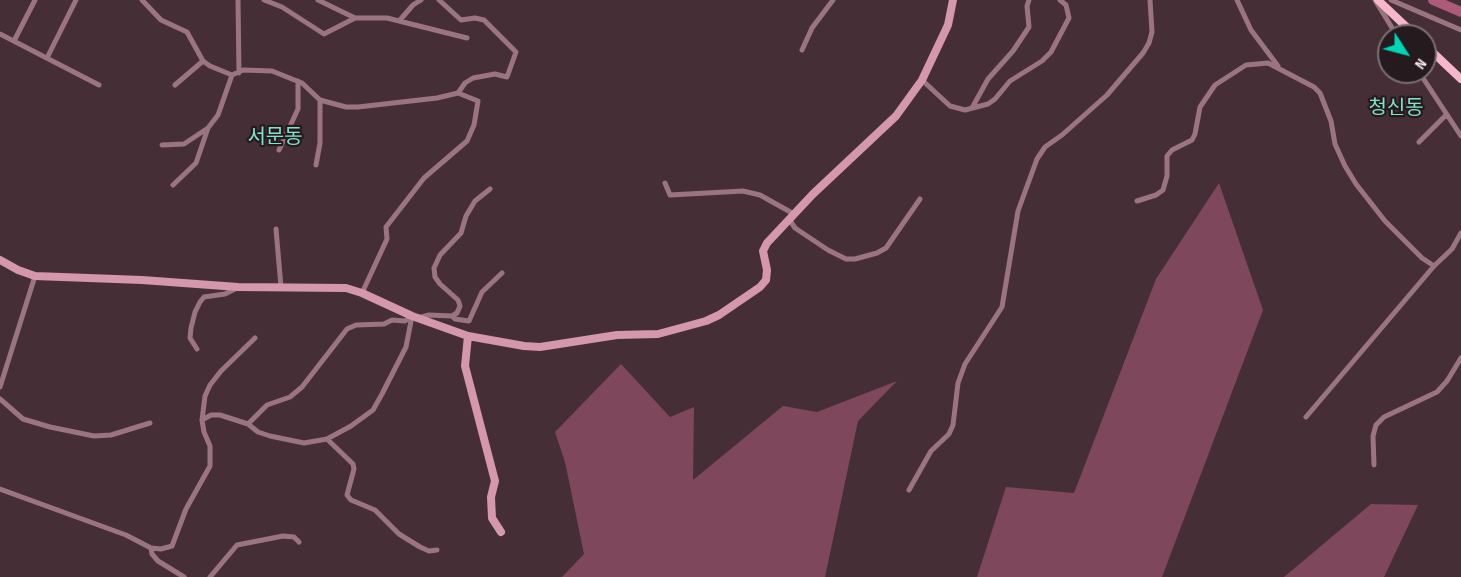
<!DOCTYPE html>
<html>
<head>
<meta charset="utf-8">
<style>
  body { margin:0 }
  #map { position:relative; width:1461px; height:577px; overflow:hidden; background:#462e36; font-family:"Sofia Sans Condensed",sans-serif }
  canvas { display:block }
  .north { position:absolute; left:1377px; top:24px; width:60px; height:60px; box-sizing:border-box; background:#251a1d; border:2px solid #7b6e72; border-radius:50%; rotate:126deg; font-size:16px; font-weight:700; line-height:24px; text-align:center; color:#fdedf1 }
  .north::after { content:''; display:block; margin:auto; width:21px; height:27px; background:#01d5b6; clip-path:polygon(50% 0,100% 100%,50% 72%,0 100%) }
</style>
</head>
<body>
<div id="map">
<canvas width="1461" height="577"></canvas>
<div class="north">N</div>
</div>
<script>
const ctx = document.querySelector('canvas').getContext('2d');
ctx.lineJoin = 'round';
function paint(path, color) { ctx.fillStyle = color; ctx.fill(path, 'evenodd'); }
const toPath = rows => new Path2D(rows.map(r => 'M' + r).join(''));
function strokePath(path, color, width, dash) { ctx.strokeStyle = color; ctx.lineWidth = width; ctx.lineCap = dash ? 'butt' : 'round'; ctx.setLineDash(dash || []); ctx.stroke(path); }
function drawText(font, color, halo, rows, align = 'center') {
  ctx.font = font + ' "Sofia Sans Condensed","Noto Sans KR",sans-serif'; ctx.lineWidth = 4.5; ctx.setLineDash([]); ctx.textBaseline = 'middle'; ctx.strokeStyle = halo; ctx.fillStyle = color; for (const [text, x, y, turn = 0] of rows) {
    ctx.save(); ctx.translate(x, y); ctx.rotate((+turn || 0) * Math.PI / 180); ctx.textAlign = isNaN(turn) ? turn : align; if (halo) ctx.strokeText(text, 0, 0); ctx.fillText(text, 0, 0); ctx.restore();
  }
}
const green = toPath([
  [1219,183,1263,310,1162,577,977,577,1006,487,1074,493,1156,279],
  [621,364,670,417,694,407,693,480,783,406,817,412,897,381,858,421,825,577,562,577,584,554,565,462,555,432],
  [1371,504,1418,505,1384,577,1284,577]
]);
const river = toPath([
  [1433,0,1461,12]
]);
const street = toPath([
  [142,0,161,20,187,32,203,61,210,66,232,75,243,70,272,71,302,83,320,100,346,107,358,107,437,98,458,93,465,83,473,78,495,74,507,77,516,52,484,20,475,18,461,20,439,0],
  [238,0,239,73],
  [264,0,282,7,324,34,355,18,387,18,467,38],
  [318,0,355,18],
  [1237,0,1251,30,1278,66],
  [1375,0,1397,36],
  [1391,0,1461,30],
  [400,20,413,5,421,0],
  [0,34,99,85],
  [14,41,35,0],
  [802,50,812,28,833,0],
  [47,58,76,0],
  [1419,72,1461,136],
  [922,80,950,106,965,110,988,104,995,99,1010,81,1042,61,1051,52,1069,18,1066,5,1060,0],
  [175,85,203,61],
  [972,108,988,79,1013,51,1029,27,1027,6,1029,0],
  [1419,142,1446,115],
  [162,145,184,144,208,128],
  [279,150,298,109,298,81],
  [316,165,320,143,320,100],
  [665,183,670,195,743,191,760,195,794,214],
  [173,185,196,163,208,128,218,115,232,75],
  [1137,201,1156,195,1163,190,1167,176,1167,156,1172,150,1192,140,1195,134,1200,107,1215,85,1246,65,1268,63,1314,87,1320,93,1331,121,1335,144,1345,166,1356,184,1385,221,1422,258,1434,266],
  [789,219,795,228,828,250,846,259,855,259,877,253,886,248,920,199],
  [276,229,281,287],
  [362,293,387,239,386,227,424,178,467,141,474,125,478,101,458,93],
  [452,316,455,319,469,321,482,292,502,273],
  [418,318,429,315,452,316,457,313,460,306,458,300,440,284,435,277,434,268,440,255,461,233,466,216,475,201,490,189],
  [197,349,190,338,191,328,195,312,200,302,204,297,225,294,237,288],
  [0,387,35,276],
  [0,399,23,419,50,427,94,436,111,435,150,423],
  [1306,417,1434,266,1452,249,1461,233],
  [202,420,211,415,220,415,248,424,267,405,290,397,302,387,347,329,356,325,384,324,392,320,405,321,412,316],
  [248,424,258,432,270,436,304,443,327,439,351,426,373,410,382,394,406,347,412,316],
  [327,439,353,464,354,469,347,495,351,500,375,510,399,534,420,547,429,551,437,550],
  [1374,465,1373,436,1376,425,1384,417,1437,392,1447,381,1461,358],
  [0,489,126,535,151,548,152,554,158,561,184,577],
  [909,490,931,451,949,434,953,425,958,383,965,364,1002,307,1018,211,1037,159,1045,147,1062,135,1107,95,1143,53,1149,43,1152,32,1150,0],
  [151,548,161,549,172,546,186,509,210,466,210,446,204,432,202,420,205,396,210,385,221,371,255,338],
  [210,577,237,545,283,536,294,537,299,542]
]);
const secondary = toPath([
  [0,260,18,270,35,276,142,280,238,287,346,288,362,293,412,316,468,336,524,346,540,347,617,335,658,334,684,327,706,321,719,315,760,287,766,280,767,270,763,251,767,243,813,194,896,116,922,80,948,25,953,0],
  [468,336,465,366,495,481,491,497,492,518,501,532]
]);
const primary = toPath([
  [1378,0,1416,36],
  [1425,45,1461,79]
]);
const quarterNames = [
  ["청신동",1396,109],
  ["서문동",275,138]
];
paint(green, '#7e475b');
strokePath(river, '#ae5a7a', 10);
strokePath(street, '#9b7481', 5);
strokePath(secondary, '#d497ab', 8);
strokePath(primary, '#f6b7cb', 8);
drawText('20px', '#80e3cd', '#251a1d', quarterNames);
</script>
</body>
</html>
